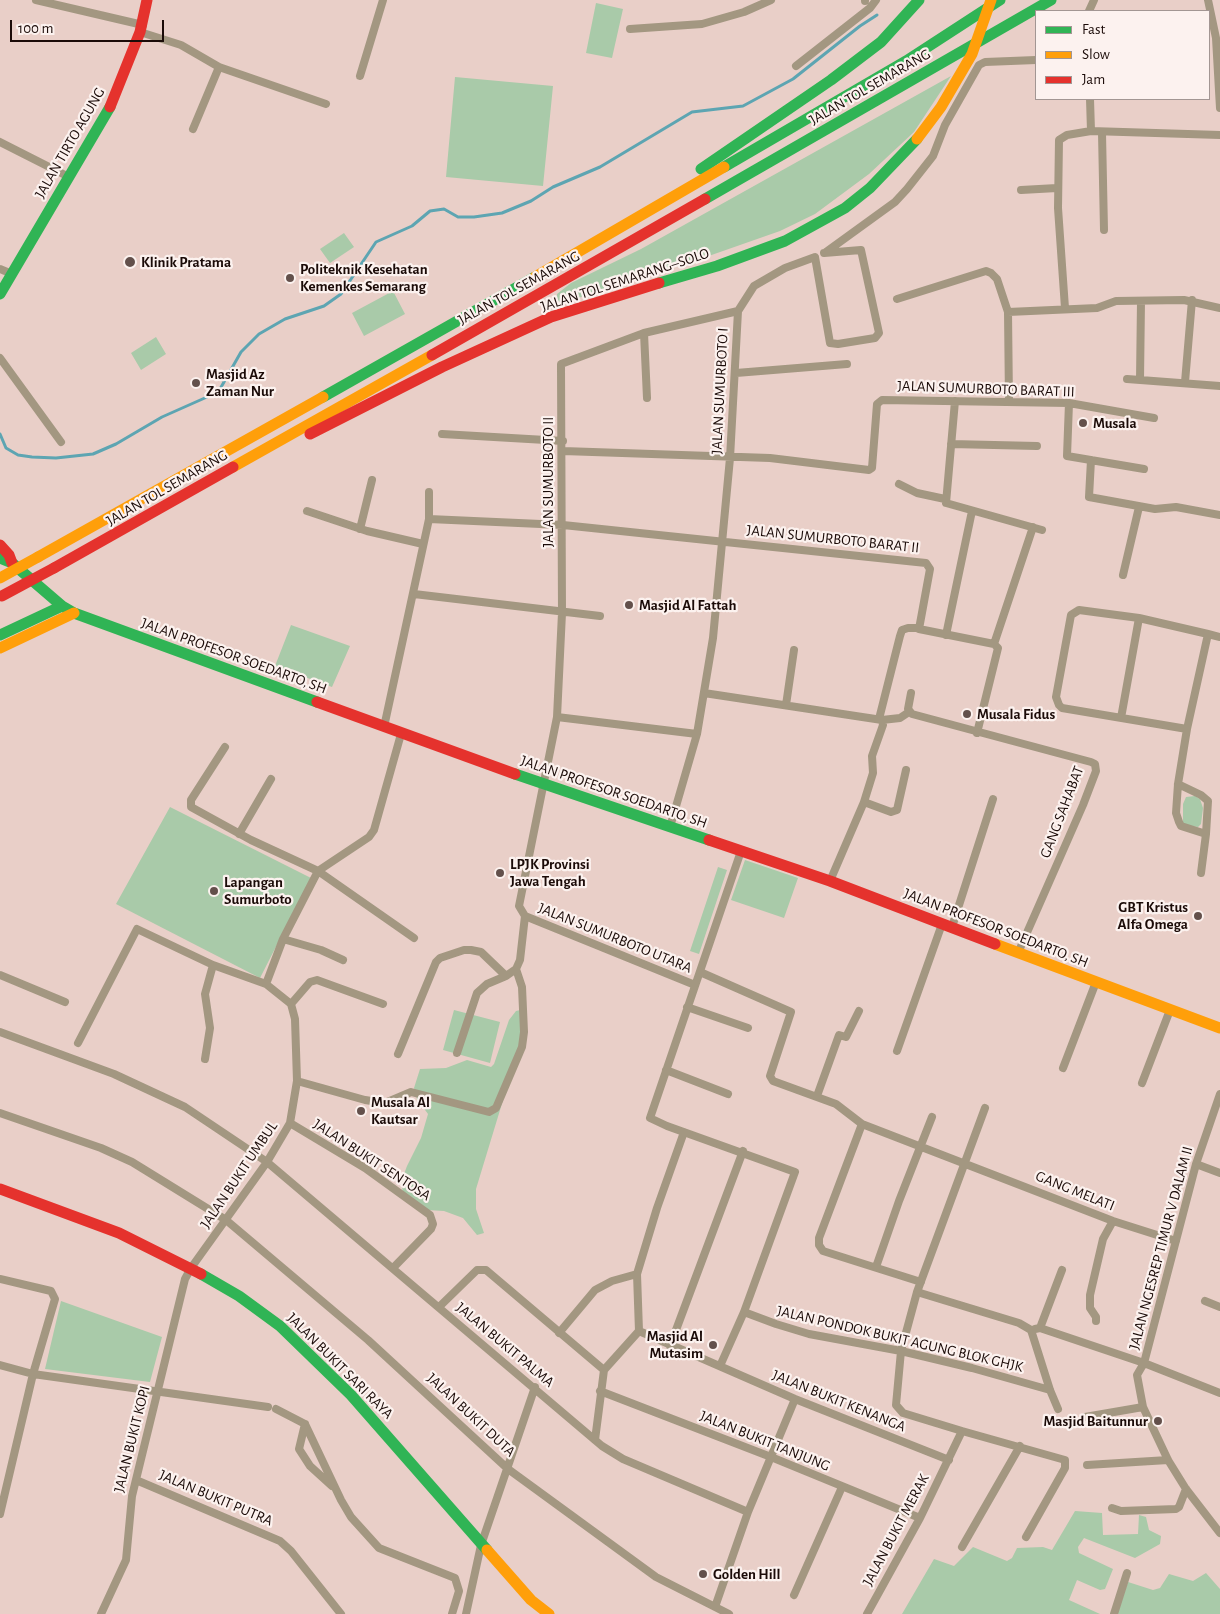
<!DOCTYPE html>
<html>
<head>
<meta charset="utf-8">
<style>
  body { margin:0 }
  #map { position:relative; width:1220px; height:1614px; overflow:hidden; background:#e9cfc8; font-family:"Alegreya Sans",sans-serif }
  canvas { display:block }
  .legend { position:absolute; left:1035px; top:10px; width:175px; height:90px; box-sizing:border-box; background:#fcf2ef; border:1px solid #a29693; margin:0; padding:6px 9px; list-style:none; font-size:15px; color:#1b0b08 }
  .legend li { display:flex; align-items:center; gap:10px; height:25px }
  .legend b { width:25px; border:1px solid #a29693 }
  .scale { position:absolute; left:10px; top:20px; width:154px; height:22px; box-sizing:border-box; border:2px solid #1b0b08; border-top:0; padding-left:6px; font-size:15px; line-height:18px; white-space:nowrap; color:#1b0b08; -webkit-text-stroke:4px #fcf2ef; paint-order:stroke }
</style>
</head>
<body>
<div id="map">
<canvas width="1220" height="1614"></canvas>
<ul class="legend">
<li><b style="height:6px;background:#30b455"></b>Fast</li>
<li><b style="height:6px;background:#ff9f0a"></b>Slow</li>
<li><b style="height:6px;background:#e5322d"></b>Jam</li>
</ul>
<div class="scale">100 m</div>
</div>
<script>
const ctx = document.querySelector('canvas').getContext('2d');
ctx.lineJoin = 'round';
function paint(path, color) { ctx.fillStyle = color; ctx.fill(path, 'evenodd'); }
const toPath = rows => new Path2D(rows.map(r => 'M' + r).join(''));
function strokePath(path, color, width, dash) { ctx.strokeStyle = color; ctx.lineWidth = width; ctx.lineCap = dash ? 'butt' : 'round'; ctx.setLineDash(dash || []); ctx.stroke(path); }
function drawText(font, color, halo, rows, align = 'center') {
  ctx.font = font + ' "Alegreya Sans",sans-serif'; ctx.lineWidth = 4.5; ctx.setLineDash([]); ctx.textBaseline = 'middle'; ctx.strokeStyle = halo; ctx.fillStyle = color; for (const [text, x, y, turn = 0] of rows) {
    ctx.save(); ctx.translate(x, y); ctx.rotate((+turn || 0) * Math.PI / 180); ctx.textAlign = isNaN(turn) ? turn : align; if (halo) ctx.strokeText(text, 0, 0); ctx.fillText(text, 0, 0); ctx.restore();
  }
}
const green = toPath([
  [596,3,623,9,612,58,586,53],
  [951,76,914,132,869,174,815,214,780,231,703,258,578,298,560,302,557,300,557,294,571,283,641,249],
  [455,77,553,86,543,186,446,177],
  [344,233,354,247,330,263,320,249],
  [393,291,405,314,364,336,352,313],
  [156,337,166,354,141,370,131,353],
  [291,625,350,646,332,687,275,666],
  [1195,796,1200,799,1203,808,1201,824,1198,827,1183,825,1183,804,1186,797],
  [170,807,311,878,260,978,116,904],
  [745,860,798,878,784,918,731,900],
  [718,867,727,870,699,954,690,951],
  [525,1009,521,1041,476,1189,476,1209,484,1233,477,1235,463,1218,444,1211,427,1210,403,1192,401,1182,407,1166,421,1138,428,1114,417,1099,414,1088,420,1069,446,1068,467,1060,491,1067,494,1064,509,1020,516,1011],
  [454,1010,500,1022,490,1063,443,1050],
  [61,1301,162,1337,150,1382,45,1369],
  [1075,1511,1102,1513,1103,1535,1138,1534,1139,1515,1146,1517,1149,1530,1161,1536,1160,1544,1135,1558,1084,1538,1078,1547,1079,1553,1113,1569,1105,1589,1100,1590,1077,1580,1069,1600,1100,1614,902,1614,934,1559,954,1566,973,1547,1007,1561,1012,1558,1017,1548,1043,1547,1052,1550],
  [1206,1573,1220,1589,1220,1614,1117,1614,1128,1582,1153,1590,1160,1588,1169,1574,1193,1581]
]);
const stream = toPath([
  [0,434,6,448,18,455,32,457,56,458,93,454,116,444,162,417,207,397,220,389,241,352,259,334,285,319,324,306,341,294,376,242,412,226,430,211,444,209,458,217,474,217,502,213,531,201,553,187,600,167,692,112,743,106,793,79,860,26,877,15]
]);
const street = toPath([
  [36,0,143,25],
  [865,0,865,1],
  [1208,0,1216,38,1220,108],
  [1089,11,1094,0],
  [630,29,702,24,744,12,771,0],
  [140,32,181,45,219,67,326,104],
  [796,66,870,8,876,0],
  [360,76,383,0],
  [1090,99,1091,131],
  [193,129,219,67],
  [1102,133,1104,230],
  [0,142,69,177],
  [1021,190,1057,188],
  [826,252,895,202,907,189,933,156,945,125,979,65,985,62,1036,60],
  [0,269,12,274],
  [897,299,986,271,991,273,997,279,1008,312],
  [1065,308,1058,208,1059,140,1067,135,1091,131,1220,135],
  [644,333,647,398],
  [0,358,61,442],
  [736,373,847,364],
  [1127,379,1220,386],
  [1140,380,1141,301],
  [1185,382,1192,300],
  [955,401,946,503,1042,530],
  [1009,402,1008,312,1097,308,1116,301,1184,300,1220,308],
  [1069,403,1067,456,1144,469],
  [442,434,563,441],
  [951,444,1037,446],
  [563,451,770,458,869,470,872,468,877,404,882,400,1069,403,1154,418],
  [1091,460,1089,497,1155,509,1176,507,1220,515],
  [899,484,917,493,945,499],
  [307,511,367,531,423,544],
  [429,519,429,492],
  [360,529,372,480],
  [1123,575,1139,507],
  [414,594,600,616],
  [946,635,972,511],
  [994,644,1033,527],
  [704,693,882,720,883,725,872,756,873,773,864,802,891,812,897,810,906,770],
  [911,693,908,709,912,714,1091,762,1095,764,1096,771,1083,805,1018,953],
  [786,705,794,650],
  [557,717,697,734],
  [1121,718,1139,618],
  [879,719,900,636,902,630,908,628,918,628],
  [882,720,900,718,909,712],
  [384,727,429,519,563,525,926,563,930,569,919,629,994,644,998,648,977,733],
  [1187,729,1062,708,1059,705,1056,697,1071,615,1079,610,1139,618,1208,634],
  [225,747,191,800,191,807,251,840,318,871,414,938],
  [1178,784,1201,795,1208,801,1206,834,1181,826,1179,822,1176,813,1178,784,1187,729,1208,634,1220,637],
  [670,827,697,734,713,638,730,458,738,311,754,286,785,268,815,257,830,343,838,344,875,338,879,333,861,250,824,253],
  [239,834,271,779],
  [1201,873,1206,834],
  [830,881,864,802],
  [952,927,993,799],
  [283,939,321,950,343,960],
  [700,972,791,1012,770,1076,773,1081,836,1104,862,1124,1113,1221,1176,1241],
  [0,975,65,1002],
  [695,985,525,916,519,906,557,717,562,613,561,364,644,333,738,311],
  [291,1004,310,982,317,980,383,1004],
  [687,1007,748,1028],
  [0,1032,114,1074,185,1107,267,1162,602,1446,623,1459,748,1512],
  [78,1043,137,929,213,965],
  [897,1051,942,924],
  [457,1053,477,993,487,984,506,976],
  [398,1054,436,962,440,958,464,950,471,950,481,952,506,976,516,969,520,960,525,916],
  [205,1059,210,1028,205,994,213,965,266,984],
  [1063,1068,1096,982],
  [666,1070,728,1094],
  [297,1081,365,1100,385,1103,411,1092,489,1112,496,1108,522,1047,524,1032,522,987,516,969],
  [1142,1083,1170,1010],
  [1220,1094,1196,1164,1144,1363,1137,1375,1143,1407,1168,1460,1186,1489,1220,1533],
  [817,1096,839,1035,846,1037,859,1011],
  [0,1113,101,1148,132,1162,226,1220,368,1340,508,1469,656,1577,729,1614],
  [290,1123,365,1168,430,1215,433,1224,431,1229,393,1268],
  [862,1124,819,1238,819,1245,823,1251,921,1282],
  [1196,1164,1220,1173],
  [876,1267,899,1201,932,1117],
  [0,1279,51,1291,55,1299,33,1374,0,1514],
  [917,1292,1019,1323,1031,1330,1050,1390,1058,1409],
  [1205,1301,1220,1307],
  [439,1307,477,1270,486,1270,604,1370],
  [744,1312,776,1324,809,1334,901,1351,972,1368,1050,1390],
  [1096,1321,1096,1317,1090,1308,1090,1295,1103,1239,1113,1221],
  [1040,1328,1144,1363,1220,1393],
  [1035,1329,1040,1328,1062,1270],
  [639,1331,795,1399,949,1460],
  [639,1331,637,1274,657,1208,684,1132],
  [559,1333,595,1290,612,1281,637,1274],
  [670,1346,743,1151],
  [0,1365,33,1374,268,1407],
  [720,1366,744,1312,795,1172,667,1126,650,1118,741,851],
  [600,1391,771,1457,920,1518],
  [276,1409,305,1424,341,1500,351,1517,379,1548,455,1578,459,1591,452,1614],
  [1085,1417,1143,1407],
  [305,1424,299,1449,310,1466,332,1486],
  [962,1431,903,1413,896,1405,901,1351,917,1292,985,1108],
  [595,1440,604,1370,639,1331],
  [1087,1465,1168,1460],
  [136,1480,280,1541,291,1551,341,1614],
  [1112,1508,1121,1511,1176,1509,1179,1507,1186,1489],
  [962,1547,1020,1446],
  [794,1595,842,1487],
  [715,1607,748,1512,795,1399],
  [101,1614,126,1560,132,1496,185,1279,191,1268,267,1162,290,1123,297,1081,295,1019,291,1004,266,984,283,939,318,871,369,837,374,830,401,734],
  [466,1614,481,1545,535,1387],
  [867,1614,920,1518,962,1431,1065,1460,1065,1468,1026,1537],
  [1114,1614,1127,1573]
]);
const fast = toPath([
  [724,167,906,61,1000,0],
  [701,169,831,80,881,42,919,0],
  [705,199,1051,0],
  [659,283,717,266,785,241,845,208,870,188,917,139],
  [0,294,110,107],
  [323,397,535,277],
  [0,558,12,563,62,606,74,613,317,702],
  [0,635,62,606],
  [515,774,709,840],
  [201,1274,239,1296,280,1326,351,1395,487,1550]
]);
const slow = toPath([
  [535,277,724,167],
  [233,467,432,355],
  [38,557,323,397],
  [0,648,74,613],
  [995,944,1220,1028],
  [487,1550,531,1600,549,1614]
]);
const jam = toPath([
  [110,107,140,32,147,0],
  [432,355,705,199],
  [310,434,442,367,551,317,659,283],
  [0,545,9,555,12,563],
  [54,568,233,467],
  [317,702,515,774],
  [709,840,830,881,995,944],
  [0,1189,119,1233,201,1274]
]);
const slowBridge = toPath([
  [917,139,941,107,972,54,991,0],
  [0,578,38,557]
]);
const jamBridge = toPath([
  [2,596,54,568]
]);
const markers = [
  [130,262,6,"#63504b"],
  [290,278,5,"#63504b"],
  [196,383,5,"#63504b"],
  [1083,423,5,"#63504b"],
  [629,605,5,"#63504b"],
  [967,714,5,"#63504b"],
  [500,873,5,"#63504b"],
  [214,891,5,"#63504b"],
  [1198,916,5,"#63504b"],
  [361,1111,5,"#63504b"],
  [713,1345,5,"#63504b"],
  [1158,1421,5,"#63504b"],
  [703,1574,5,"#63504b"]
];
const streetNames = [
  ["JALAN TOL SEMARANG",870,87,-30],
  ["JALAN TIRTO AGUNG",70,143,-60],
  ["JALAN TOL SEMARANG–SOLO",625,280,-18],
  ["JALAN TOL SEMARANG",519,288,-29],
  ["JALAN SUMURBOTO BARAT III",986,389,2],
  ["JALAN SUMURBOTO I",720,391,-87],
  ["JALAN SUMURBOTO II",548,482,-90],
  ["JALAN TOL SEMARANG",167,488,-30],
  ["JALAN SUMURBOTO BARAT II",833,539,6],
  ["JALAN PROFESOR SOEDARTO, SH",234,656,20],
  ["JALAN PROFESOR SOEDARTO, SH",614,792,19],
  ["GANG SAHABAT",1062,812,-69],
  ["JALAN PROFESOR SOEDARTO, SH",996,928,21],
  ["JALAN SUMURBOTO UTARA",615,938,22],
  ["JALAN BUKIT SENTOSA",372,1160,33],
  ["JALAN BUKIT UMBUL",239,1175,-56],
  ["GANG MELATI",1075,1191,22],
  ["JALAN NGESREP TIMUR V DALAM II",1161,1248,-75],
  ["JALAN PONDOK BUKIT AGUNG BLOK GHJK",900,1339,13],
  ["JALAN BUKIT PALMA",505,1345,40],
  ["JALAN BUKIT SARI RAYA",340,1366,45],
  ["JALAN BUKIT KENANGA",839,1401,22],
  ["JALAN BUKIT DUTA",471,1415,43],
  ["JALAN BUKIT KOPI",132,1439,-76],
  ["JALAN BUKIT TANJUNG",765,1441,22],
  ["JALAN BUKIT PUTRA",216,1498,23],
  ["JALAN BUKIT MERAK",896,1530,-62]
];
const poiNames = [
  ["Klinik Pratama",141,262],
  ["Politeknik Kesehatan",300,269],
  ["Kemenkes Semarang",300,286],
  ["Masjid Az",206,374],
  ["Zaman Nur",206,391],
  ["Musala",1093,423],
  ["Masjid Al Fattah",639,605],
  ["Musala Fidus",977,714],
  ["LPJK Provinsi",510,864],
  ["Jawa Tengah",510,881],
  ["Lapangan",224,882],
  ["Sumurboto",224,899],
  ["GBT Kristus",1188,907,"right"],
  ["Alfa Omega",1188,924,"right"],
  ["Musala Al",371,1102],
  ["Kautsar",371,1119],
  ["Masjid Al",703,1336,"right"],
  ["Mutasim",703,1353,"right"],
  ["Masjid Baitunnur",1148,1421,"right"],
  ["Golden Hill",713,1574]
];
paint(green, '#a9caa9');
strokePath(stream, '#5da5b2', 3);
strokePath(street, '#a39781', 8);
strokePath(fast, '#30b455', 11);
strokePath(slow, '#ff9f0a', 11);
strokePath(jam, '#e5322d', 11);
strokePath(slowBridge, '#ff9f0a', 11);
strokePath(jamBridge, '#e5322d', 11);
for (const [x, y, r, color] of markers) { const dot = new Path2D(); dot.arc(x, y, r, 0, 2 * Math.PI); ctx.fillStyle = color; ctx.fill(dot); strokePath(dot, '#fcf2ef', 2); }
drawText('15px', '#1b0b08', '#fcf2ef', streetNames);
drawText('bold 15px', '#1b0b08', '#fcf2ef', poiNames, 'left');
</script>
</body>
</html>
